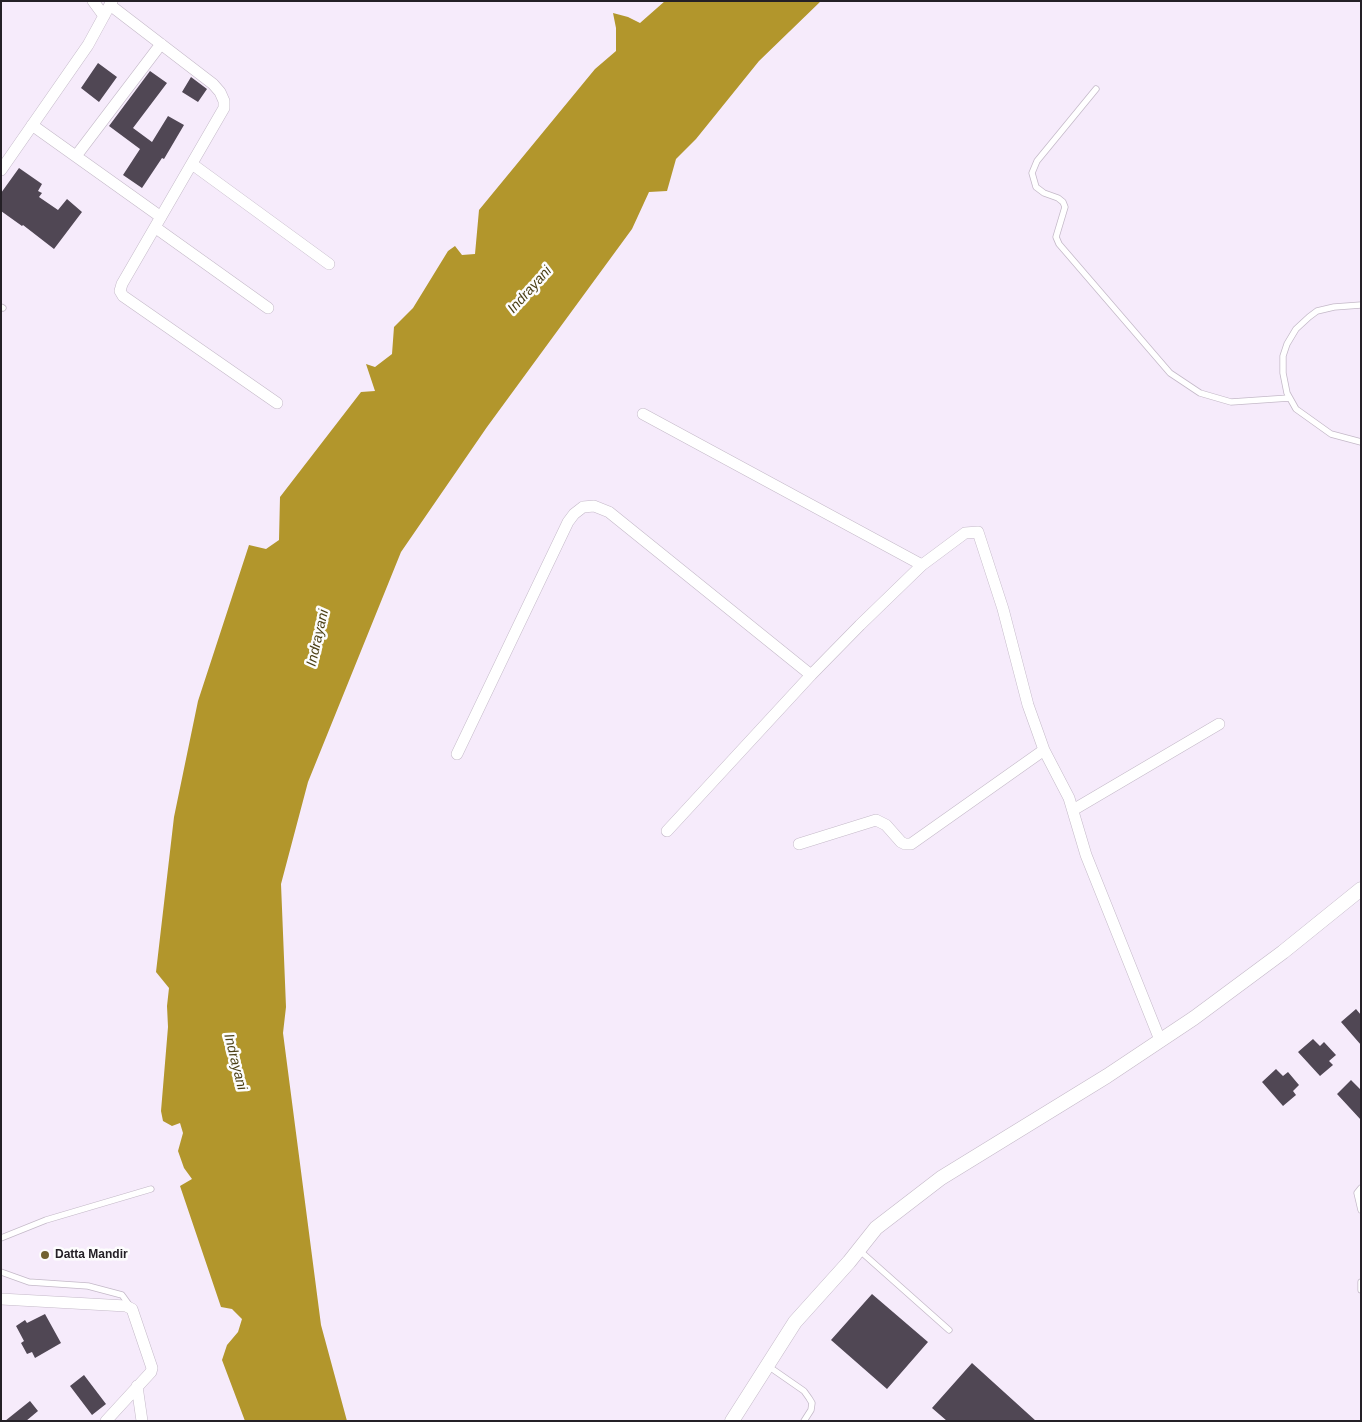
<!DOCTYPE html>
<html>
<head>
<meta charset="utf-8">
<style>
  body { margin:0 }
  #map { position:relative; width:1362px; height:1422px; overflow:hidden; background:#f6ebfb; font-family:Helvetica,sans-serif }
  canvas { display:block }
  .frame { position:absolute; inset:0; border:2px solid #242026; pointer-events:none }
</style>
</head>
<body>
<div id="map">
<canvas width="1362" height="1422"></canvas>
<div class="frame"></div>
</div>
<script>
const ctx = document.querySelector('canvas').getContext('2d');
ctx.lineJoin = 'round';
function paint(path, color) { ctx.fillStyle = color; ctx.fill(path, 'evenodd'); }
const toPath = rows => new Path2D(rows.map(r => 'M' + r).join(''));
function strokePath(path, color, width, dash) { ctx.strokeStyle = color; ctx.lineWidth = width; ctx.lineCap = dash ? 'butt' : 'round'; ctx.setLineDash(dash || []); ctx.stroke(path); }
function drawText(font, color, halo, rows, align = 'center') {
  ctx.font = font + ' Helvetica,sans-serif'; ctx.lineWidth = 5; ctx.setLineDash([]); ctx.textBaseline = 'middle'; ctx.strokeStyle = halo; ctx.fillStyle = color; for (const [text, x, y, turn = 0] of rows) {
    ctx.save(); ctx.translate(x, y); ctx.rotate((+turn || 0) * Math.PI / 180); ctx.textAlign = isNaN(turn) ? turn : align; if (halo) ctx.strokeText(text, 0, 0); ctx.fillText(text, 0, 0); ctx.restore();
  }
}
const water = toPath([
  [665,1,821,1,759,61,696,139,676,159,667,191,649,192,632,229,487,427,401,552,308,782,281,884,286,1007,283,1033,321,1325,347,1421,245,1421,222,1360,227,1345,238,1332,242,1319,232,1309,221,1307,180,1186,192,1179,184,1168,178,1151,183,1133,180,1123,172,1126,163,1121,161,1111,168,1027,167,1006,169,988,156,972,174,817,198,701,249,545,266,549,279,540,280,497,361,392,375,391,366,364,375,367,392,354,394,327,413,308,448,251,455,246,462,255,475,254,479,210,595,69,616,51,616,28,613,13,628,17,640,23]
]);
const building = toPath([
  [98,63,117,77,99,102,81,88],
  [150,71,167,83,133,128,152,142,168,116,184,125,164,159,162,158,142,188,123,175,140,149,109,126],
  [191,77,207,89,198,102,182,92],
  [19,168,42,184,38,191,42,193,39,197,58,210,67,199,82,212,54,249,23,225,22,226,1,211,1,193],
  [1356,1009,1361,1015,1361,1045,1341,1022],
  [1313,1039,1320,1046,1324,1042,1336,1055,1329,1061,1333,1065,1320,1076,1298,1052],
  [1276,1069,1283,1076,1288,1072,1299,1085,1293,1091,1296,1095,1283,1106,1262,1082],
  [1351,1080,1361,1090,1361,1120,1337,1094],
  [872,1294,928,1342,887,1389,831,1340],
  [45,1314,61,1343,35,1358,32,1352,27,1354,21,1343,24,1341,16,1326,25,1320,27,1323],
  [972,1363,1036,1421,947,1421,932,1408],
  [84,1375,106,1404,92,1415,70,1386],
  [30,1401,38,1411,26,1421,5,1421]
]);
const service = toPath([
  [1096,89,1037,161,1032,173,1036,187,1044,193,1058,198,1063,202,1065,207,1056,237,1059,244,1170,373,1200,393,1231,402,1289,398],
  [1361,305,1334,307,1317,311,1309,317,1296,329,1287,344,1283,356,1283,373,1287,393,1296,409,1331,434,1361,442],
  [1,307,3,308],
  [1361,1188,1357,1193,1361,1210],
  [1,1238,46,1220,151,1189],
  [859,1250,949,1330],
  [1,1272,29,1282,88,1286,122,1295,130,1306],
  [1361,1282,1361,1290],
  [768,1366,804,1391,809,1398,812,1403,811,1410,804,1421]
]);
const minor = toPath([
  [93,1,104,16],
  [110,5,213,84,220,92,224,101,224,108,122,284,120,291,123,296,277,403],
  [32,125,161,217],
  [76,156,161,44],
  [192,164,329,264],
  [1,170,88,45,112,1],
  [156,228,268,308],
  [643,414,922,565,965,533,978,532,1003,609,1028,705,1038,733,1044,750,1069,798,1086,855,1160,1040],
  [457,754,568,522,574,514,583,507,594,506,609,512,811,675],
  [1073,810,1219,724],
  [667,831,811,675,860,625,922,565],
  [799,844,876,820,886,825,901,842,905,844,911,844,1044,750],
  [1,1299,126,1306,132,1309,152,1368,151,1372,106,1421],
  [137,1386,142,1421]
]);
const tertiary = toPath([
  [732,1421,795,1322,849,1262,876,1228,941,1178,1107,1076,1194,1018,1283,952,1361,889]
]);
const markers = [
  [45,1255,5,"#716230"]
];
const poiNames = [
  ["Datta Mandir",55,1255]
];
const waterNames = [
  ["Indrayani",530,290,-48],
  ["Indrayani",318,638,-77],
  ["Indrayani",235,1062,76]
];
paint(water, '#b2962c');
paint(building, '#504754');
strokePath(service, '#c4b9c8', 7);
strokePath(minor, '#c4b9c8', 12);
strokePath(tertiary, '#c4b9c8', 15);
strokePath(service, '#fff', 5.5);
strokePath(minor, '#fff', 11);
strokePath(tertiary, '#fff', 14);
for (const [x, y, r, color] of markers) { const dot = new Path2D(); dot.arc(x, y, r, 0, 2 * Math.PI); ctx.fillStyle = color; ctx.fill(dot); strokePath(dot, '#fdfdfd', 2); }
drawText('bold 12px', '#242026', '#fdfdfd', poiNames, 'left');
drawText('italic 14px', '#4b3f15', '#fdfdfd', waterNames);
</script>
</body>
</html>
